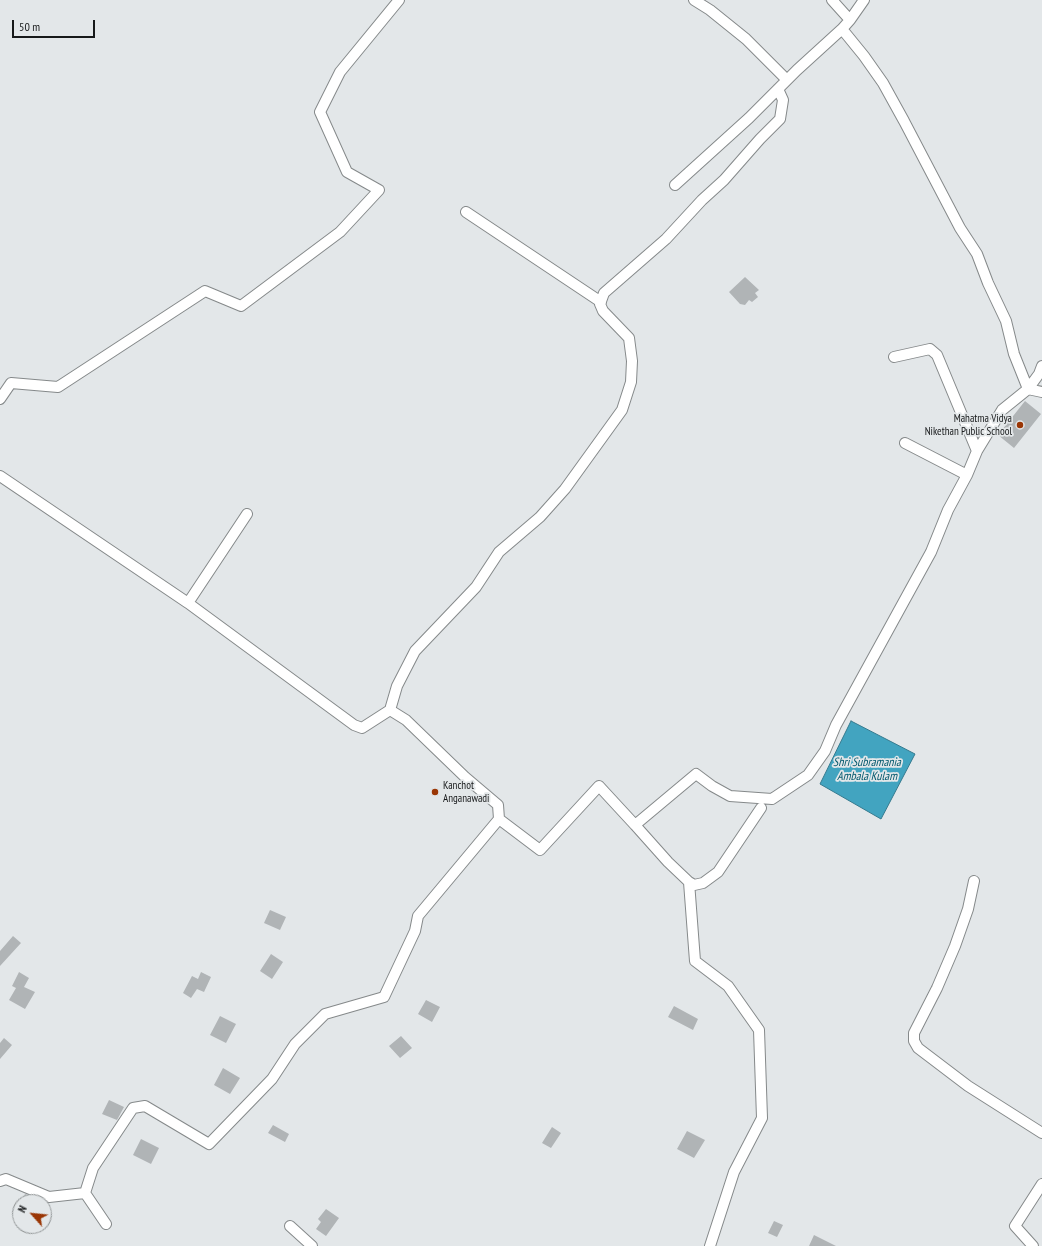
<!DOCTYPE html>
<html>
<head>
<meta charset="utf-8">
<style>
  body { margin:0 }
  #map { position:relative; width:1042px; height:1246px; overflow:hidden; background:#e3e7e9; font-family:"PT Sans Narrow",sans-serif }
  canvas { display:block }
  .north { position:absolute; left:12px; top:1194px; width:40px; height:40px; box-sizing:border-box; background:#e3e7e9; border:1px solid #919596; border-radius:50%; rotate:297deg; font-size:11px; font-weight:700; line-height:16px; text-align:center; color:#17191a }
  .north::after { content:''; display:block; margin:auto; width:14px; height:18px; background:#9a3605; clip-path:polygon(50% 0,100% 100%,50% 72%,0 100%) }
  .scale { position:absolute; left:12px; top:20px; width:83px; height:18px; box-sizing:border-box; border:2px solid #17191a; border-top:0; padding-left:5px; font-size:12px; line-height:14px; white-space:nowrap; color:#17191a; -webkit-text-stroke:3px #e3e7e9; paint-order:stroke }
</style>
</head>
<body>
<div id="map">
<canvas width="1042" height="1246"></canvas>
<div class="north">N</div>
<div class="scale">50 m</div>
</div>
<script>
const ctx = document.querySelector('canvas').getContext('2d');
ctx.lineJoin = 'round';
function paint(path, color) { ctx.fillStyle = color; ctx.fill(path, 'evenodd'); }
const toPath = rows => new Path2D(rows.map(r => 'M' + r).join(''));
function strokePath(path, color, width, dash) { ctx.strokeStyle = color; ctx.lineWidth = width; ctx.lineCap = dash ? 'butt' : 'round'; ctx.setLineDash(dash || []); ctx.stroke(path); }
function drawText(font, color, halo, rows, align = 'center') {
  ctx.font = font + ' "PT Sans Narrow",sans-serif'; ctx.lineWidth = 3.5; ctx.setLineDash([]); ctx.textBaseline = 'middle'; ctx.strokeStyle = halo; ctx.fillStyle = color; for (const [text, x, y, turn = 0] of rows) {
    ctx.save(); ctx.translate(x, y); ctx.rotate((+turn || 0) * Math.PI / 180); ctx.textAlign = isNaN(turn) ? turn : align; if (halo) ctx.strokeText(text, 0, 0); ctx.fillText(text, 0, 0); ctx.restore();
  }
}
const water = toPath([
  [851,721,915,754,881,819,820,784,851,721]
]);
const building = toPath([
  [745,277,759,290,755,293,758,297,752,302,749,300,745,305,740,304,729,292],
  [1025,401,1041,414,1014,448,998,435],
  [270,910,286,917,280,930,264,923],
  [13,936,21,943,0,966,0,951],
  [271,954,283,962,272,979,260,971],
  [19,972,29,978,24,987,35,992,25,1009,9,1000,16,988,12,986],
  [201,972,211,977,204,992,197,989,191,998,183,993,192,976,198,979],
  [426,1000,440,1007,432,1022,418,1014],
  [674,1006,698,1019,693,1030,668,1017],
  [220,1016,236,1024,226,1043,210,1035],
  [401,1036,412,1048,400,1058,389,1046],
  [4,1038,12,1045,0,1059,0,1043],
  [223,1068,240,1078,230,1094,214,1085],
  [109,1100,124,1107,117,1120,102,1114],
  [273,1125,289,1134,285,1142,268,1133],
  [552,1127,561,1133,551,1148,542,1143],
  [687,1131,705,1140,694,1158,677,1149],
  [141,1139,159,1148,151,1164,133,1155],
  [25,1194,44,1202,21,1202],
  [326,1209,339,1218,326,1236,316,1229,321,1222,318,1219],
  [774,1221,783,1225,777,1237,768,1233],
  [814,1235,836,1246,809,1246]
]);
const street = toPath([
  [694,0,710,10,746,39,787,80],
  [832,0,850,20,842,29,864,56,883,83,904,121,960,228,977,254,988,283,1006,321,1014,354,1028,389,1039,374,1042,366],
  [850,20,864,0],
  [675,185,749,118,797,70,842,29],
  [466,212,601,302],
  [894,357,930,349,937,355,977,451,1002,410,1028,389,1042,392],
  [0,399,11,383,58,387,205,291,241,306,340,232,379,190,347,172,320,112,340,72,399,0],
  [905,443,967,475],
  [0,476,188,603,354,725,362,728,390,710],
  [188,603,247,514],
  [499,819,498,805,465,777,406,720,390,710,397,686,415,651,476,587,499,552,540,517,565,489,622,410,631,382,632,361,629,338,603,311,600,304,604,293,666,239,702,200,724,180,760,139,780,119,783,100,778,89],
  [635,825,668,862,689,882,694,885,703,883,718,872,761,808],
  [974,881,968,909,955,946,937,988,914,1033,914,1041,918,1048,968,1086,1042,1133],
  [689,882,695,961,728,986,759,1030,762,1118,734,1172,710,1246],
  [0,1181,6,1179,49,1197,85,1193],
  [106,1224,85,1193,93,1168,133,1108,145,1106,209,1144,272,1079,295,1044,325,1014,384,997,415,931,418,916,499,819,540,850,599,786,635,825,696,774,712,786,730,796,772,799,808,775,825,751,836,725,931,552,948,510,967,475,977,451],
  [290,1226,312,1246],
  [1033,1246,1015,1226,1042,1184]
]);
const markers = [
  [1020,425,4,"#9a3605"],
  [435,792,4,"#9a3605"]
];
const poiNames = [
  ["Mahatma Vidya",1012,419],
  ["Nikethan Public School",1012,432],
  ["Kanchot",443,786,"left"],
  ["Anganawadi",443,799,"left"]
];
const waterNames = [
  ["Shri Subramania",867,763],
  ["Ambala Kulam",867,777]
];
paint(water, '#42a4c0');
strokePath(water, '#357a8e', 1);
paint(building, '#b0b4b6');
strokePath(street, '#85898a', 12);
strokePath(street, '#fff', 10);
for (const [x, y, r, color] of markers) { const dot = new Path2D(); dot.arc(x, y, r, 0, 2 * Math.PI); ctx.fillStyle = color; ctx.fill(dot); strokePath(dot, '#e3e7e9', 1.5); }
drawText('11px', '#17191a', '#e3e7e9', poiNames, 'right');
drawText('italic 12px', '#065a6e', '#e3e7e9', waterNames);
</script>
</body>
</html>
